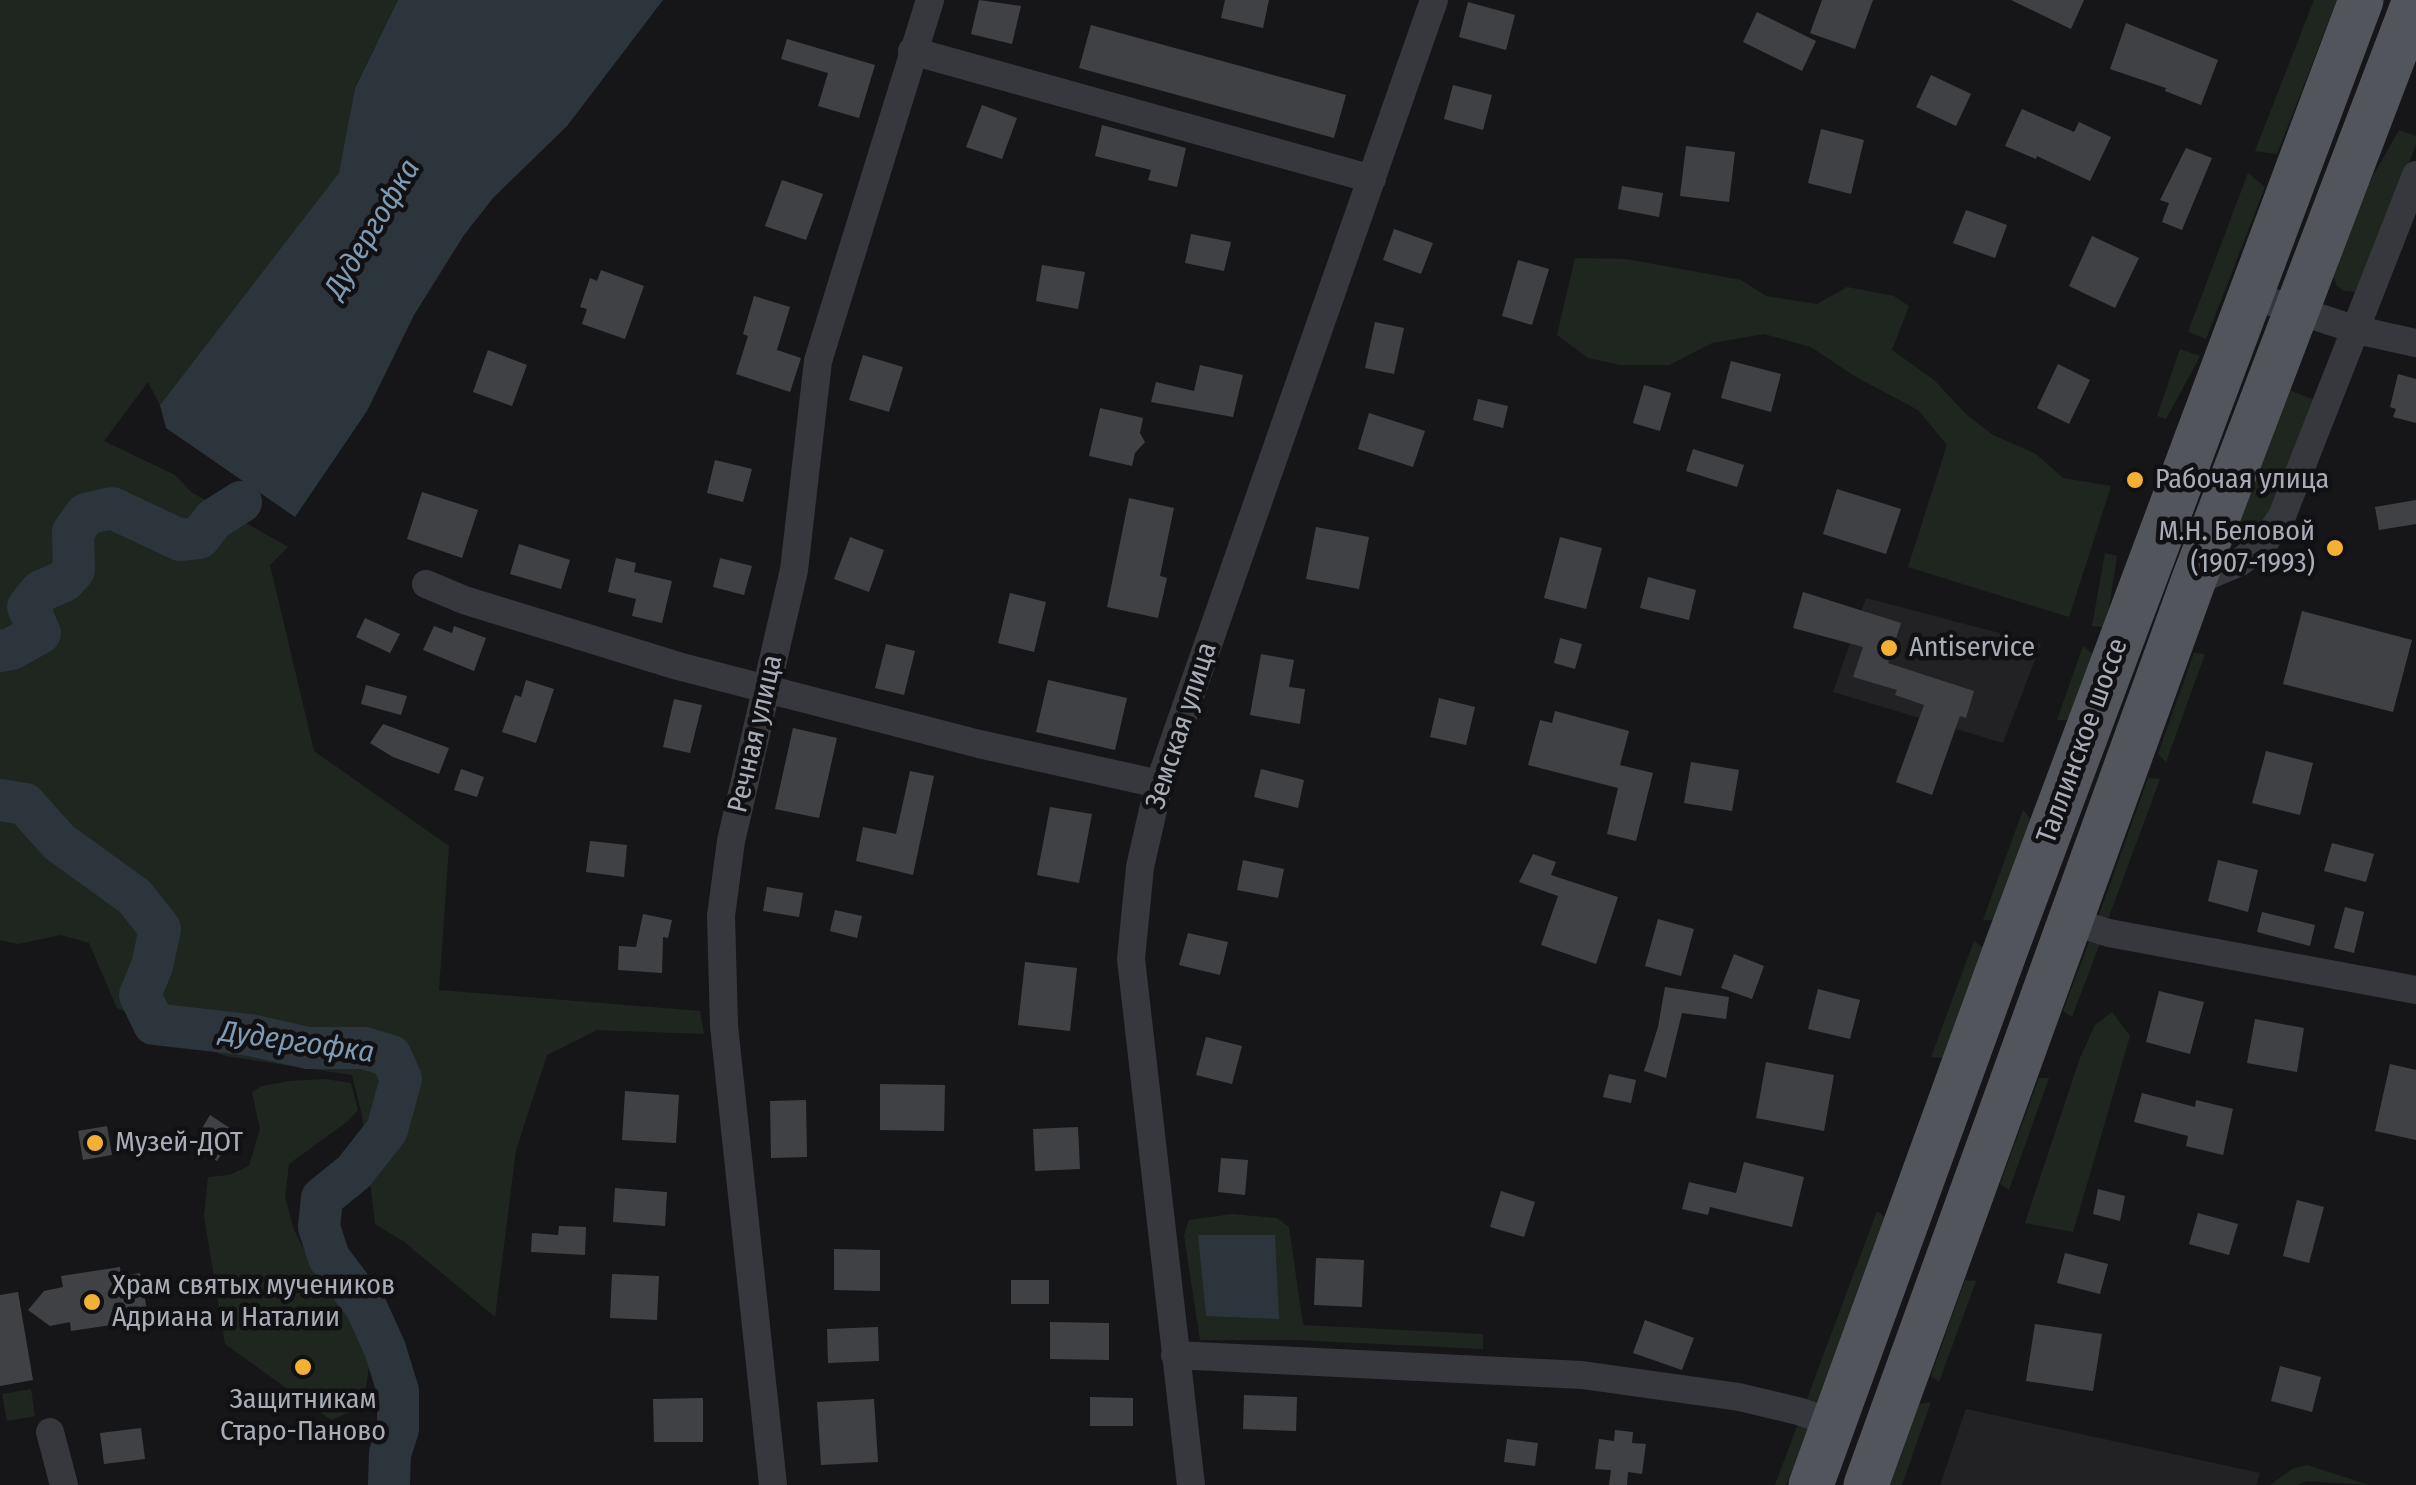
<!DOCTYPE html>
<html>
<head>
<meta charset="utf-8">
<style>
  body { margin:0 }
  canvas { display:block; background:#161618 }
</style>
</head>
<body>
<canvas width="2416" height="1485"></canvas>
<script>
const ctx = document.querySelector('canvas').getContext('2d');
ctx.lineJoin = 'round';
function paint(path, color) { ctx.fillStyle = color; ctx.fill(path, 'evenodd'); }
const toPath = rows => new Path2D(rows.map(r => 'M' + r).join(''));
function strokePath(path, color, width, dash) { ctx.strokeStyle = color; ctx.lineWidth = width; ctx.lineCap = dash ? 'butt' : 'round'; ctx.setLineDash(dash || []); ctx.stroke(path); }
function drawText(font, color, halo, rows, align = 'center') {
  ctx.font = font + ' "Fira Sans Condensed",sans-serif'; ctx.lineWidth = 9; ctx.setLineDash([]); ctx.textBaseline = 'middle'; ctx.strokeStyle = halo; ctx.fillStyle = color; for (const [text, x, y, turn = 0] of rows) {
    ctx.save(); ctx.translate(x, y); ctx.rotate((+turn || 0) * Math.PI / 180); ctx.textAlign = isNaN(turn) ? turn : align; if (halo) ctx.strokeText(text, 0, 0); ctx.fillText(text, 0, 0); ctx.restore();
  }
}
const built = toPath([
  [1866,598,2041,644,2003,743,1833,692],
  [1966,1409,2260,1473,2256,1485,1940,1485]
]);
const green = toPath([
  [0,0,398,0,355,87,340,173,160,405,148,382,104,441,175,475,191,492,288,547,270,565,314,751,449,846,439,990,700,1011,704,1034,597,1030,547,1055,516,1150,495,1317,403,1241,375,1224,362,1115,352,1075,225,1056,117,1008,89,943,61,935,18,944,0,940],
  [2314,0,2337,0,2277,154,2255,151],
  [2399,130,2416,136,2416,144,2363,286,2355,292,2344,291,2336,285,2334,276,2364,192],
  [2248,173,2265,187,2206,339,2188,332],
  [1575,258,1626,259,1741,280,1766,296,1817,304,1847,287,1894,296,1909,306,1892,350,1934,380,1968,416,1993,435,2036,454,2063,478,2111,486,2069,617,1908,567,1947,445,1918,410,1856,377,1811,347,1764,334,1712,343,1669,365,1620,365,1588,358,1557,335],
  [2180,349,2200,356,2166,419,2157,416],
  [2289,390,2317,401,2272,511,2248,543,2241,543,2235,533],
  [2105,553,2117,556,2108,614,2103,627,2092,626],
  [2083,646,2094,655,2069,720,2057,720],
  [2194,653,2205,654,2166,762,2158,754],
  [2148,778,2160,779,2107,922,2099,915],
  [2023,810,2032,821,1995,920,1983,920],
  [1974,941,1985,949,1944,1058,1931,1057],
  [2089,942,2100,943,2072,1017,2063,1011],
  [2112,1012,2130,1036,2073,1232,2025,1223,2080,1058,2095,1025],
  [2039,1078,2049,1078,2009,1190,2000,1184],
  [325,1079,351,1083,358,1110,348,1121,289,1164,285,1197,294,1230,310,1261,354,1306,366,1331,370,1361,365,1392,350,1412,331,1420,225,1344,204,1216,208,1177,229,1175,249,1166,260,1129,252,1092,262,1086,290,1081],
  [1877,1211,1886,1218,1817,1402,1806,1402],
  [1232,1214,1277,1218,1289,1227,1303,1325,1483,1334,1483,1349,1296,1340,1200,1340,1184,1235,1189,1220],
  [1965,1280,1976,1281,1939,1382,1931,1376],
  [31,1389,35,1416,7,1421,2,1394],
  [1931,1402,1902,1485,1890,1485,1919,1404],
  [1799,1421,1808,1429,1786,1485,1775,1485],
  [2307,1465,2369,1485,2307,1481,2297,1485,2270,1485,2292,1469]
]);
const water = toPath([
  [398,0,663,0,567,126,493,198,464,235,414,315,367,411,295,517,166,428,160,405,339,173,355,88],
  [1198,1235,1275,1235,1279,1319,1206,1316]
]);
const river = toPath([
  [0,651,11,649,40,633,28,607,41,591,64,581,74,570,73,532,86,514,112,508,180,540,199,538,214,519,241,502],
  [0,800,25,804,59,842,135,897,160,929,152,966,140,995,154,1024,250,1035,308,1048,364,1048,391,1056,401,1079,387,1130,354,1172,322,1198,319,1227,329,1258,366,1307,385,1349,398,1391,398,1429,390,1454,389,1485]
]);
const building = toPath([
  [979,0,1021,6,1012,44,971,34],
  [1225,0,1269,0,1263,28,1221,18],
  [1822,0,1873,0,1855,49,1810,33],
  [2011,0,2084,0,2071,29],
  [1468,2,1515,15,1506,50,1459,37],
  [1757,12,1816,41,1802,71,1743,42],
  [2126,23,2218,60,2201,105,2165,91,2166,88,2110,69],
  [1091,25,1346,95,1334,138,1079,68],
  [787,39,875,65,859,118,818,106,828,73,781,59],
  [1931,75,1971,94,1956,126,1916,107],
  [1453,85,1492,95,1483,130,1444,119],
  [982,105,1017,118,1002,159,966,147],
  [2022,109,2074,132,2079,122,2111,137,2090,181,2037,156,2036,159,2005,146],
  [1102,125,1186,148,1177,187,1148,180,1151,170,1095,156],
  [1821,129,1864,140,1851,194,1808,183],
  [1686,146,1735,152,1729,202,1680,196],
  [2186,148,2212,158,2182,230,2162,222,2169,203,2160,200],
  [782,180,823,194,806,240,765,226],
  [1622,186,1663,193,1659,217,1618,209],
  [1966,210,2007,225,1995,258,1953,243],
  [1394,229,1433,243,1421,274,1383,260],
  [1191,234,1231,242,1224,271,1185,263],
  [2092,236,2139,258,2115,308,2069,286],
  [1518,260,1549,269,1532,325,1502,316],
  [1042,265,1085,272,1078,309,1036,301],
  [601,270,644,286,625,339,582,324,587,309,580,307,590,278,597,281],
  [754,296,790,307,777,350,801,358,790,392,736,374,748,336,743,334],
  [1375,322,1404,328,1394,374,1365,368],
  [488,350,527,365,512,406,473,392],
  [863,355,903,367,889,412,849,400],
  [1731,361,1781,374,1771,412,1721,398],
  [2058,364,2090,380,2069,424,2037,408],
  [1200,365,1243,375,1233,417,1151,402,1156,382,1194,391],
  [2398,374,2416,379,2416,423,2393,417,2396,409,2390,407],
  [1644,385,1671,393,1660,431,1633,423],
  [1478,399,1508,406,1503,428,1473,420],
  [1100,408,1143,418,1140,433,1145,442,1135,453,1132,466,1089,456],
  [1369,413,1425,431,1413,467,1358,449],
  [1693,449,1744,465,1737,487,1686,471],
  [715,460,752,469,743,502,707,493],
  [1837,489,1901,509,1886,554,1823,534],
  [422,492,478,510,462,558,407,539],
  [1129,498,1174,508,1160,576,1167,578,1158,618,1107,607],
  [2416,500,2416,524,2379,530,2375,507],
  [1316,527,1369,537,1359,589,1306,579],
  [850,537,884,550,869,592,834,579],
  [1560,537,1602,548,1586,609,1544,598],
  [519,544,570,560,561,589,510,574],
  [616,558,636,563,634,572,672,581,662,623,632,616,636,599,608,592],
  [720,558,752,566,744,595,713,587],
  [1648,577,1696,590,1689,620,1640,608],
  [1803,592,1901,623,1888,663,1974,691,1966,718,1960,716,1932,795,1896,782,1924,705,1895,695,1897,690,1853,677,1863,647,1793,628],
  [1010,593,1046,602,1034,652,998,643],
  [2302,611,2412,640,2393,712,2283,684],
  [365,618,400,634,390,653,356,637],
  [434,626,452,633,454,626,486,638,474,671,423,650],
  [1560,638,1582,644,1575,669,1554,663],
  [886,644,915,651,904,695,875,688],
  [1261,654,1294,660,1289,687,1305,689,1300,724,1250,715],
  [526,680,554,689,536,743,502,732,515,695,521,697],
  [1048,680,1127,698,1115,750,1036,732],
  [366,685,407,696,401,715,361,704],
  [1439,698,1475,707,1466,745,1430,737],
  [674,699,702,705,690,753,663,747],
  [1555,711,1629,731,1620,765,1653,773,1636,841,1607,834,1618,788,1528,765,1540,720,1552,723],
  [383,724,449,748,439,774,393,757,370,743],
  [793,728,837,738,819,818,775,809],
  [2266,751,2313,763,2300,815,2252,803],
  [1691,762,1739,770,1732,811,1684,803],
  [461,769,484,777,477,797,454,790],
  [1261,769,1304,780,1298,808,1254,797],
  [910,771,934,776,913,875,856,861,863,827,896,834],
  [1050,807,1092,814,1079,883,1037,875],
  [590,841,627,845,624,877,586,872],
  [2332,843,2374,854,2366,882,2324,871],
  [1533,854,1556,862,1551,875,1618,897,1596,964,1541,945,1558,896,1519,882],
  [1243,860,1284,869,1278,898,1237,890],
  [2218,860,2258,870,2248,912,2208,901],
  [767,887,803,893,799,917,763,911],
  [2345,907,2364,912,2354,953,2334,948],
  [835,910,862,916,857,938,830,931],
  [2262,912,2315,925,2310,946,2257,932],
  [643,914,672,920,668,938,663,937,662,973,618,970,619,946,636,947],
  [1658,919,1694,929,1681,976,1645,966],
  [1188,933,1228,942,1220,975,1179,965],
  [1734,954,1764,966,1752,999,1721,988],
  [1025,962,1077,968,1070,1031,1018,1025],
  [1665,987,1729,997,1726,1019,1682,1013,1666,1078,1644,1071,1658,1027],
  [1818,989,1860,1000,1850,1039,1808,1029],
  [2159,991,2204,1002,2190,1054,2146,1042],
  [2255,1019,2304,1028,2297,1072,2247,1063],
  [1206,1037,1242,1046,1232,1084,1196,1075],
  [1766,1062,1834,1075,1824,1131,1756,1118],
  [2390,1064,2416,1070,2416,1140,2375,1131],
  [1609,1074,1636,1080,1631,1103,1603,1097],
  [880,1084,945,1085,944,1131,880,1130],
  [625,1091,679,1095,676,1143,622,1140],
  [2142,1093,2195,1107,2196,1100,2233,1109,2223,1155,2186,1146,2188,1136,2134,1122],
  [806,1100,807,1157,771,1158,770,1101],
  [210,1115,236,1132,217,1161,192,1145],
  [107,1126,112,1155,83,1160,78,1131],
  [1078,1127,1080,1169,1035,1171,1033,1129],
  [1221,1158,1248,1160,1245,1195,1218,1192],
  [1744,1162,1804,1177,1792,1227,1710,1207,1708,1215,1682,1209,1689,1182,1736,1193],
  [615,1188,667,1192,665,1226,613,1222],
  [2098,1189,2125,1196,2120,1221,2093,1214],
  [1501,1191,1535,1202,1524,1237,1490,1227],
  [2297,1200,2324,1207,2309,1263,2283,1256],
  [2198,1213,2238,1224,2229,1255,2189,1244],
  [559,1226,586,1227,585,1255,531,1252,532,1233,558,1235],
  [834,1249,880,1250,880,1291,834,1290],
  [2065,1253,2108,1264,2100,1294,2057,1283],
  [1316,1258,1364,1260,1362,1307,1314,1305],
  [120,1267,121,1276,140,1273,147,1310,129,1313,131,1322,71,1331,70,1322,50,1326,28,1310,44,1291,63,1287,61,1276],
  [612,1274,659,1276,657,1320,610,1318],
  [1011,1280,1049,1280,1049,1304,1011,1304],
  [18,1292,33,1380,0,1386,0,1295],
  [1645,1320,1694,1338,1682,1370,1633,1353],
  [1050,1322,1109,1323,1109,1360,1050,1359],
  [2035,1324,2102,1334,2093,1391,2026,1381],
  [878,1327,879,1361,828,1363,827,1329],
  [2280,1366,2321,1377,2312,1412,2271,1401],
  [1244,1395,1297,1397,1296,1431,1243,1429],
  [1090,1397,1133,1398,1133,1426,1090,1426],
  [703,1398,703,1442,654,1442,653,1399],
  [874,1399,878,1462,821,1465,817,1402],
  [141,1428,145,1459,104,1464,100,1433],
  [1615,1430,1633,1432,1632,1443,1646,1444,1642,1474,1628,1472,1627,1485,1609,1485,1611,1470,1595,1469,1599,1439,1614,1441],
  [1507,1439,1538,1443,1535,1466,1504,1462]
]);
const minor = toPath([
  [912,51,1372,179],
  [2250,295,2357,330,2416,343],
  [2193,582,2240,562,2264,543,2282,516,2416,175],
  [426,584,464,600,678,666,979,744,1159,784],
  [2071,921,2109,933,2416,990],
  [1175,1355,1582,1375,1739,1397,1798,1411,1834,1423],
  [50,1432,64,1485],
  [773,1485,724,1026,721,916,731,841,794,570,818,361,930,0],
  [1191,1485,1131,959,1140,867,1159,784,1434,0]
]);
const primary = toPath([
  [1811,1485,2008,943,2361,0],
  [1866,1485,2193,582,2415,0]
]);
const markers = [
  [2135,480,10,"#f2b134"],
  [2335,548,10,"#f2b134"],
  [1889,648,10,"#f2b134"],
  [95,1143,10,"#f2b134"],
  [92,1302,10,"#f2b134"],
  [303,1367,10,"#f2b134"]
];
const poiNames = [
  ["Рабочая улица",2155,480],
  ["М.Н. Беловой",2315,532,"right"],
  ["(1907-1993)",2315,564,"right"],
  ["Antiservice",1909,648],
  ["Музей-ДОТ",115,1143],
  ["Храм святых мучеников",112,1286],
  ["Адриана и Наталии",112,1318],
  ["Защитникам",303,1400,"center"],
  ["Старо-Паново",303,1432,"center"]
];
const streetNames = [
  ["Земская улица",1182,726,-72],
  ["Речная улица",756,734,-77],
  ["Таллинское шоссе",2083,741,-70]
];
const waterNames = [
  ["Дудергофка",373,229,-59],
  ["Дудергофка",297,1043,8]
];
paint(built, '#222225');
paint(green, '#1e261f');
paint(water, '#2c353c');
strokePath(river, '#2c353c', 42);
paint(building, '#404145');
strokePath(minor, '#37383d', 28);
strokePath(primary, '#53555c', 45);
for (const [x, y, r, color] of markers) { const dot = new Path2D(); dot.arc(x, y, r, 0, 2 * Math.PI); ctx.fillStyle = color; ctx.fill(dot); strokePath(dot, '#111113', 4); }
drawText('28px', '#a8adb8', '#111113', poiNames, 'left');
drawText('28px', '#a8adb8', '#111113', streetNames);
drawText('italic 30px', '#7f9bb3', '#111113', waterNames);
</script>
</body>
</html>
